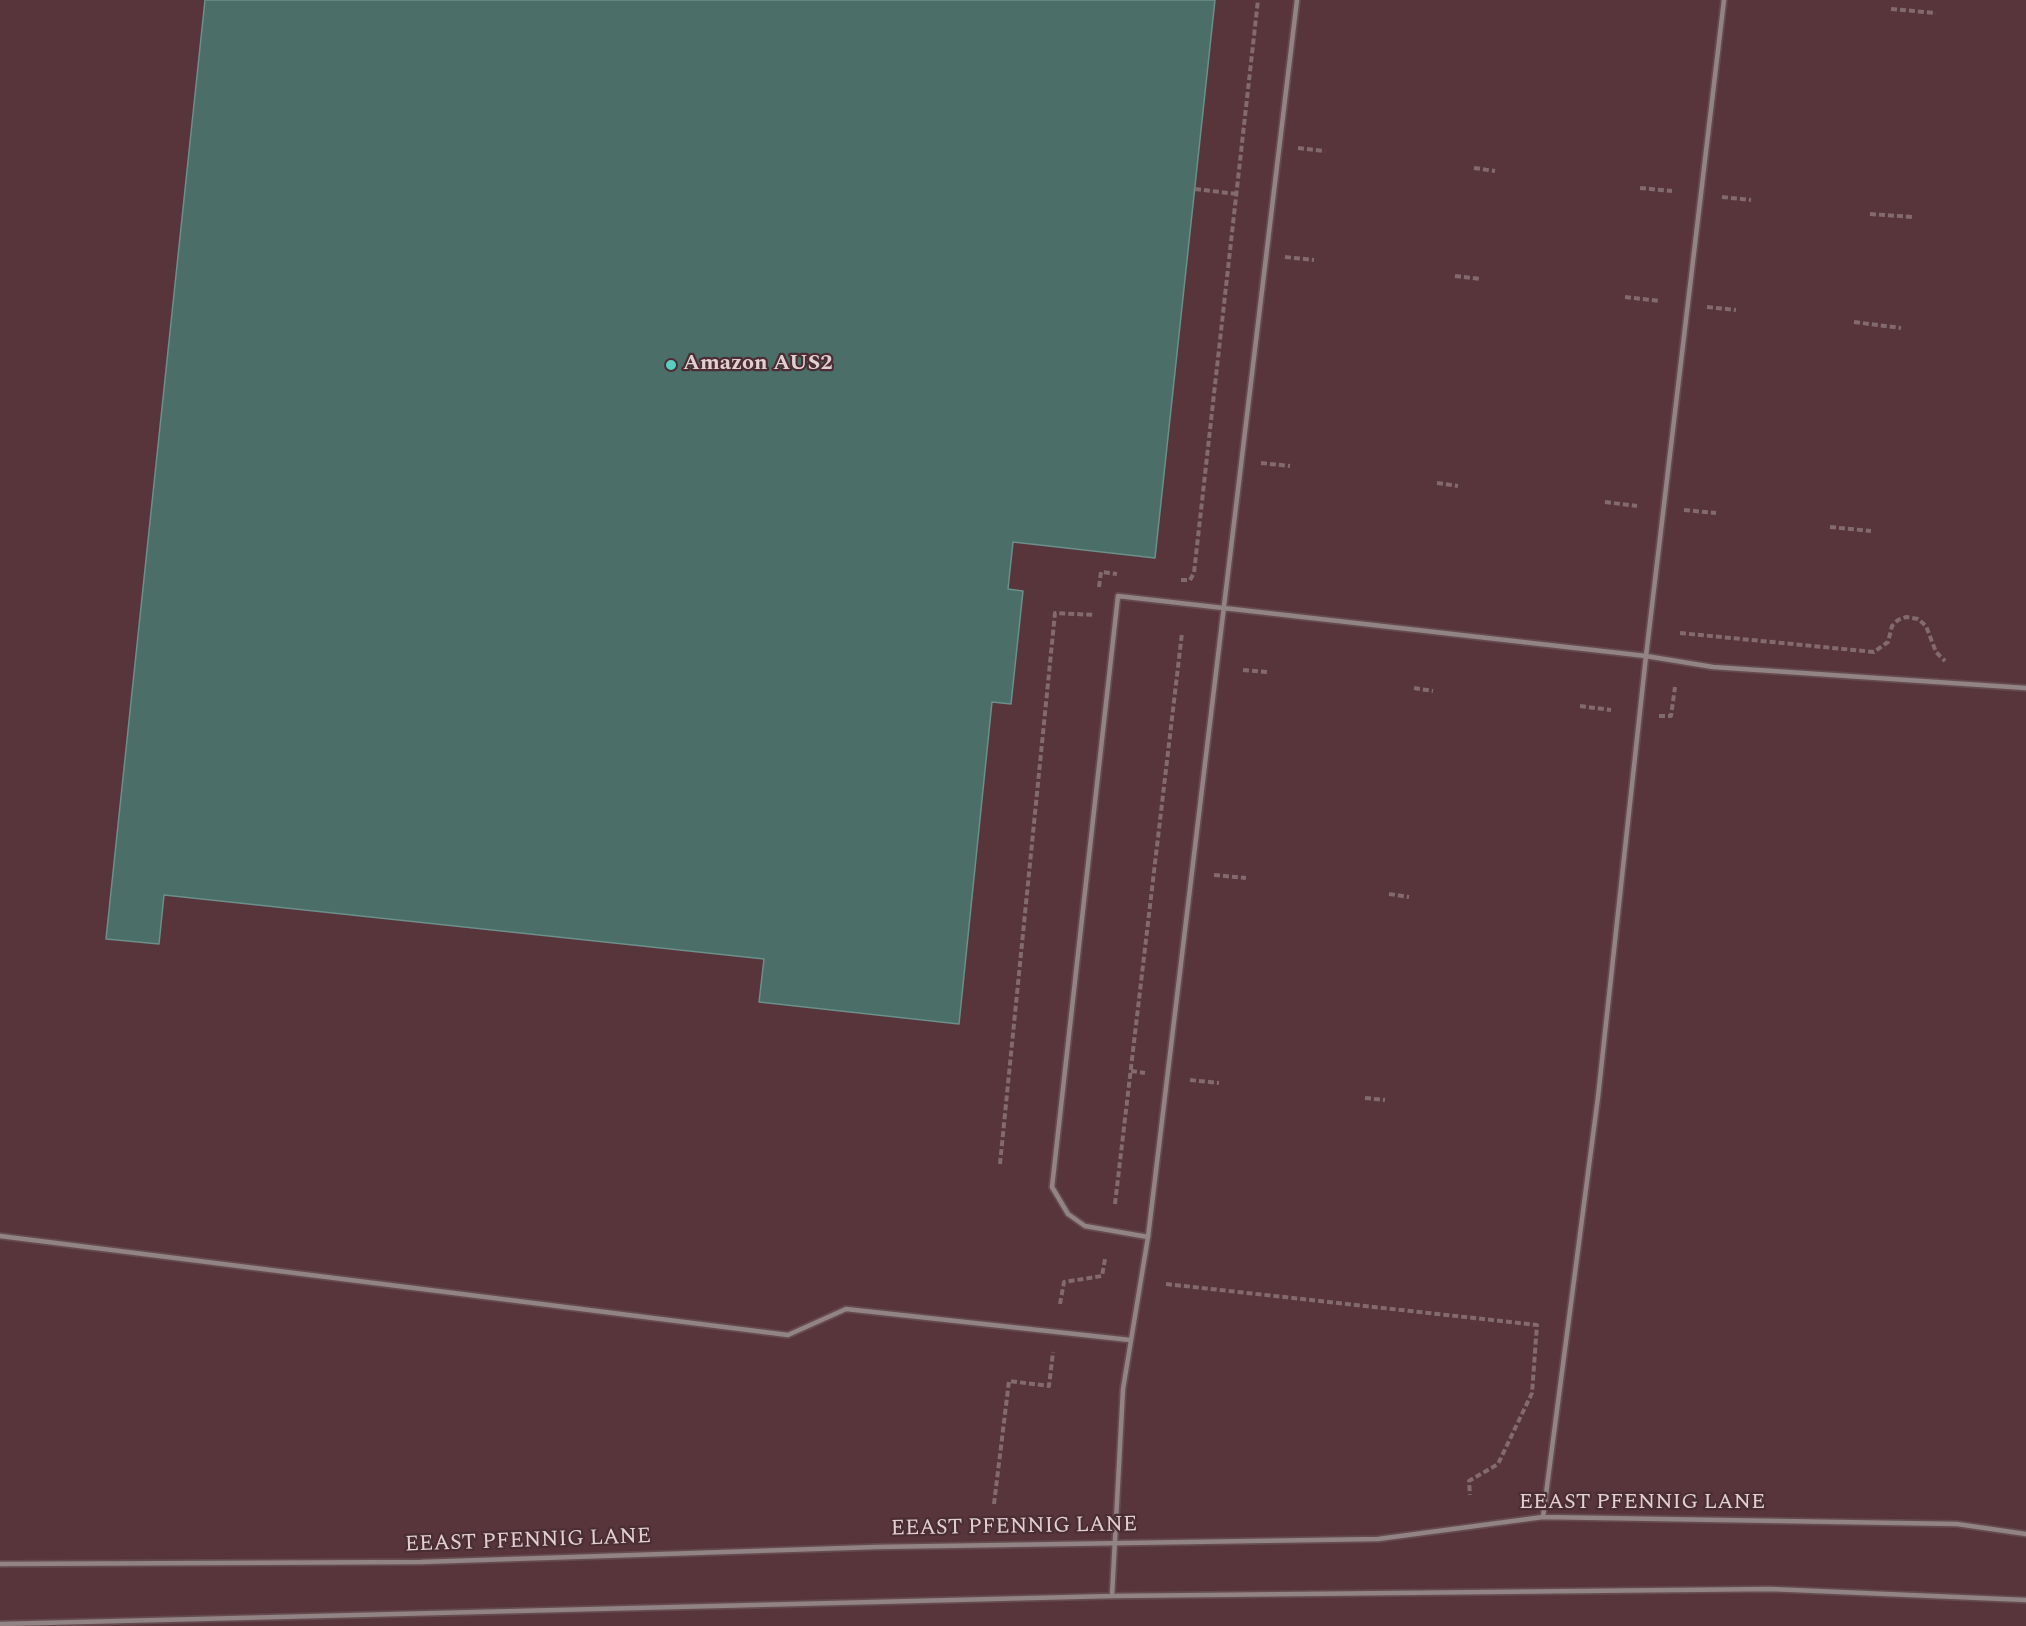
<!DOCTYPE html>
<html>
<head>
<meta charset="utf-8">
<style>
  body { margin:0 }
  canvas { display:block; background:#4a2e33 }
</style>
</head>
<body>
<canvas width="2026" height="1626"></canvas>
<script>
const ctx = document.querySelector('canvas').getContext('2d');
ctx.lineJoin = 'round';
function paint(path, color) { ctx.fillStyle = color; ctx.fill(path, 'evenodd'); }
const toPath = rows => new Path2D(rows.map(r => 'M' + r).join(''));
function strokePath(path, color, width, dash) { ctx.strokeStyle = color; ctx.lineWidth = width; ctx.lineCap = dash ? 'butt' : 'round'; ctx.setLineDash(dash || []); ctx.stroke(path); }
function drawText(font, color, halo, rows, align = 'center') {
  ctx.font = font + ' Spectral,serif'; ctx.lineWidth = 4.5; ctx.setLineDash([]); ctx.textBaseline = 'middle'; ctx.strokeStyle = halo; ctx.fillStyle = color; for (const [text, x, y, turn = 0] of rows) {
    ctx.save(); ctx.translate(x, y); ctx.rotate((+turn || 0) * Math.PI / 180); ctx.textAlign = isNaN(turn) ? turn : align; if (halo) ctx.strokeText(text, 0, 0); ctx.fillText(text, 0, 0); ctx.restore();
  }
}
const built = toPath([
  [0,0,2026,0,2026,1626,0,1626]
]);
const building = toPath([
  [205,0,1215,0,1155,558,1013,542,1008,589,1023,591,1011,704,992,702,959,1024,759,1002,764,959,164,895,159,944,106,939,205,0]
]);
const path = toPath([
  [1891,9,1936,13],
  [1298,148,1325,151],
  [1474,168,1495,171],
  [1640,188,1672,191],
  [1195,189,1237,194],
  [1722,197,1751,200],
  [1870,214,1913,217],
  [1285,257,1314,260],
  [1455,276,1481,279],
  [1625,297,1660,301],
  [1707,307,1736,310],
  [1854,322,1901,328],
  [1261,463,1290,466],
  [1437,483,1458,486],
  [1605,502,1637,506],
  [1684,510,1716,513],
  [1830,527,1871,531],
  [1181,580,1190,580,1194,573,1258,0],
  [1099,587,1101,572,1117,574],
  [1680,633,1874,652,1888,642,1892,626,1898,620,1906,617,1918,619,1926,626,1936,652,1945,661],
  [1243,670,1268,672],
  [1414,688,1433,691],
  [1580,706,1611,710],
  [1659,716,1671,716,1675,687],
  [1214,875,1246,878],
  [1389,894,1409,897],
  [1131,1071,1145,1073],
  [1190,1080,1219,1083],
  [1365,1098,1385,1100],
  [1000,1164,1055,613,1095,615],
  [1115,1204,1182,633],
  [1166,1284,1537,1325,1532,1393,1498,1464,1469,1481,1470,1495],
  [1060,1304,1064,1282,1102,1276,1105,1259],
  [994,1504,1009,1381,1049,1386,1053,1352]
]);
const service = toPath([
  [1724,0,1646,656,1713,667,2026,688],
  [0,1236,788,1335,846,1309,1130,1340],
  [1148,1237,1085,1226,1068,1214,1052,1187,1118,596,1646,656,1598,1097,1543,1517],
  [0,1564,421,1562,876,1547,1378,1539,1543,1517,1957,1524,2026,1534],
  [1112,1596,1123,1389,1148,1237,1297,0],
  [0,1624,1112,1596,1770,1589,2026,1600]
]);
const markers = [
  [671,365,6,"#57cec1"]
];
const poiNames = [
  ["Amazon AUS2",683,365]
];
const streetNames = [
  ["EEAST PFENNIG LANE",1642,1504],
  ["EEAST PFENNIG LANE",1014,1528,-1],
  ["EEAST PFENNIG LANE",528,1542,-2]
];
paint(built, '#58353b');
paint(building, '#4b6e69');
strokePath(building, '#6b8f8a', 1.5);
strokePath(service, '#654b4f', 8);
strokePath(path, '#826a6e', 4, [6, 3]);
strokePath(service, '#928385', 4.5);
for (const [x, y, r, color] of markers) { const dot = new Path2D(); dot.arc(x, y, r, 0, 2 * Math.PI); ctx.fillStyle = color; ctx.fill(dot); strokePath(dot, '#4a2e33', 2); }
drawText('bold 22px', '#e1cfd1', '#4a2e33', poiNames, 'left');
drawText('22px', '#e1cfd1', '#4a2e33', streetNames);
</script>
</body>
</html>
